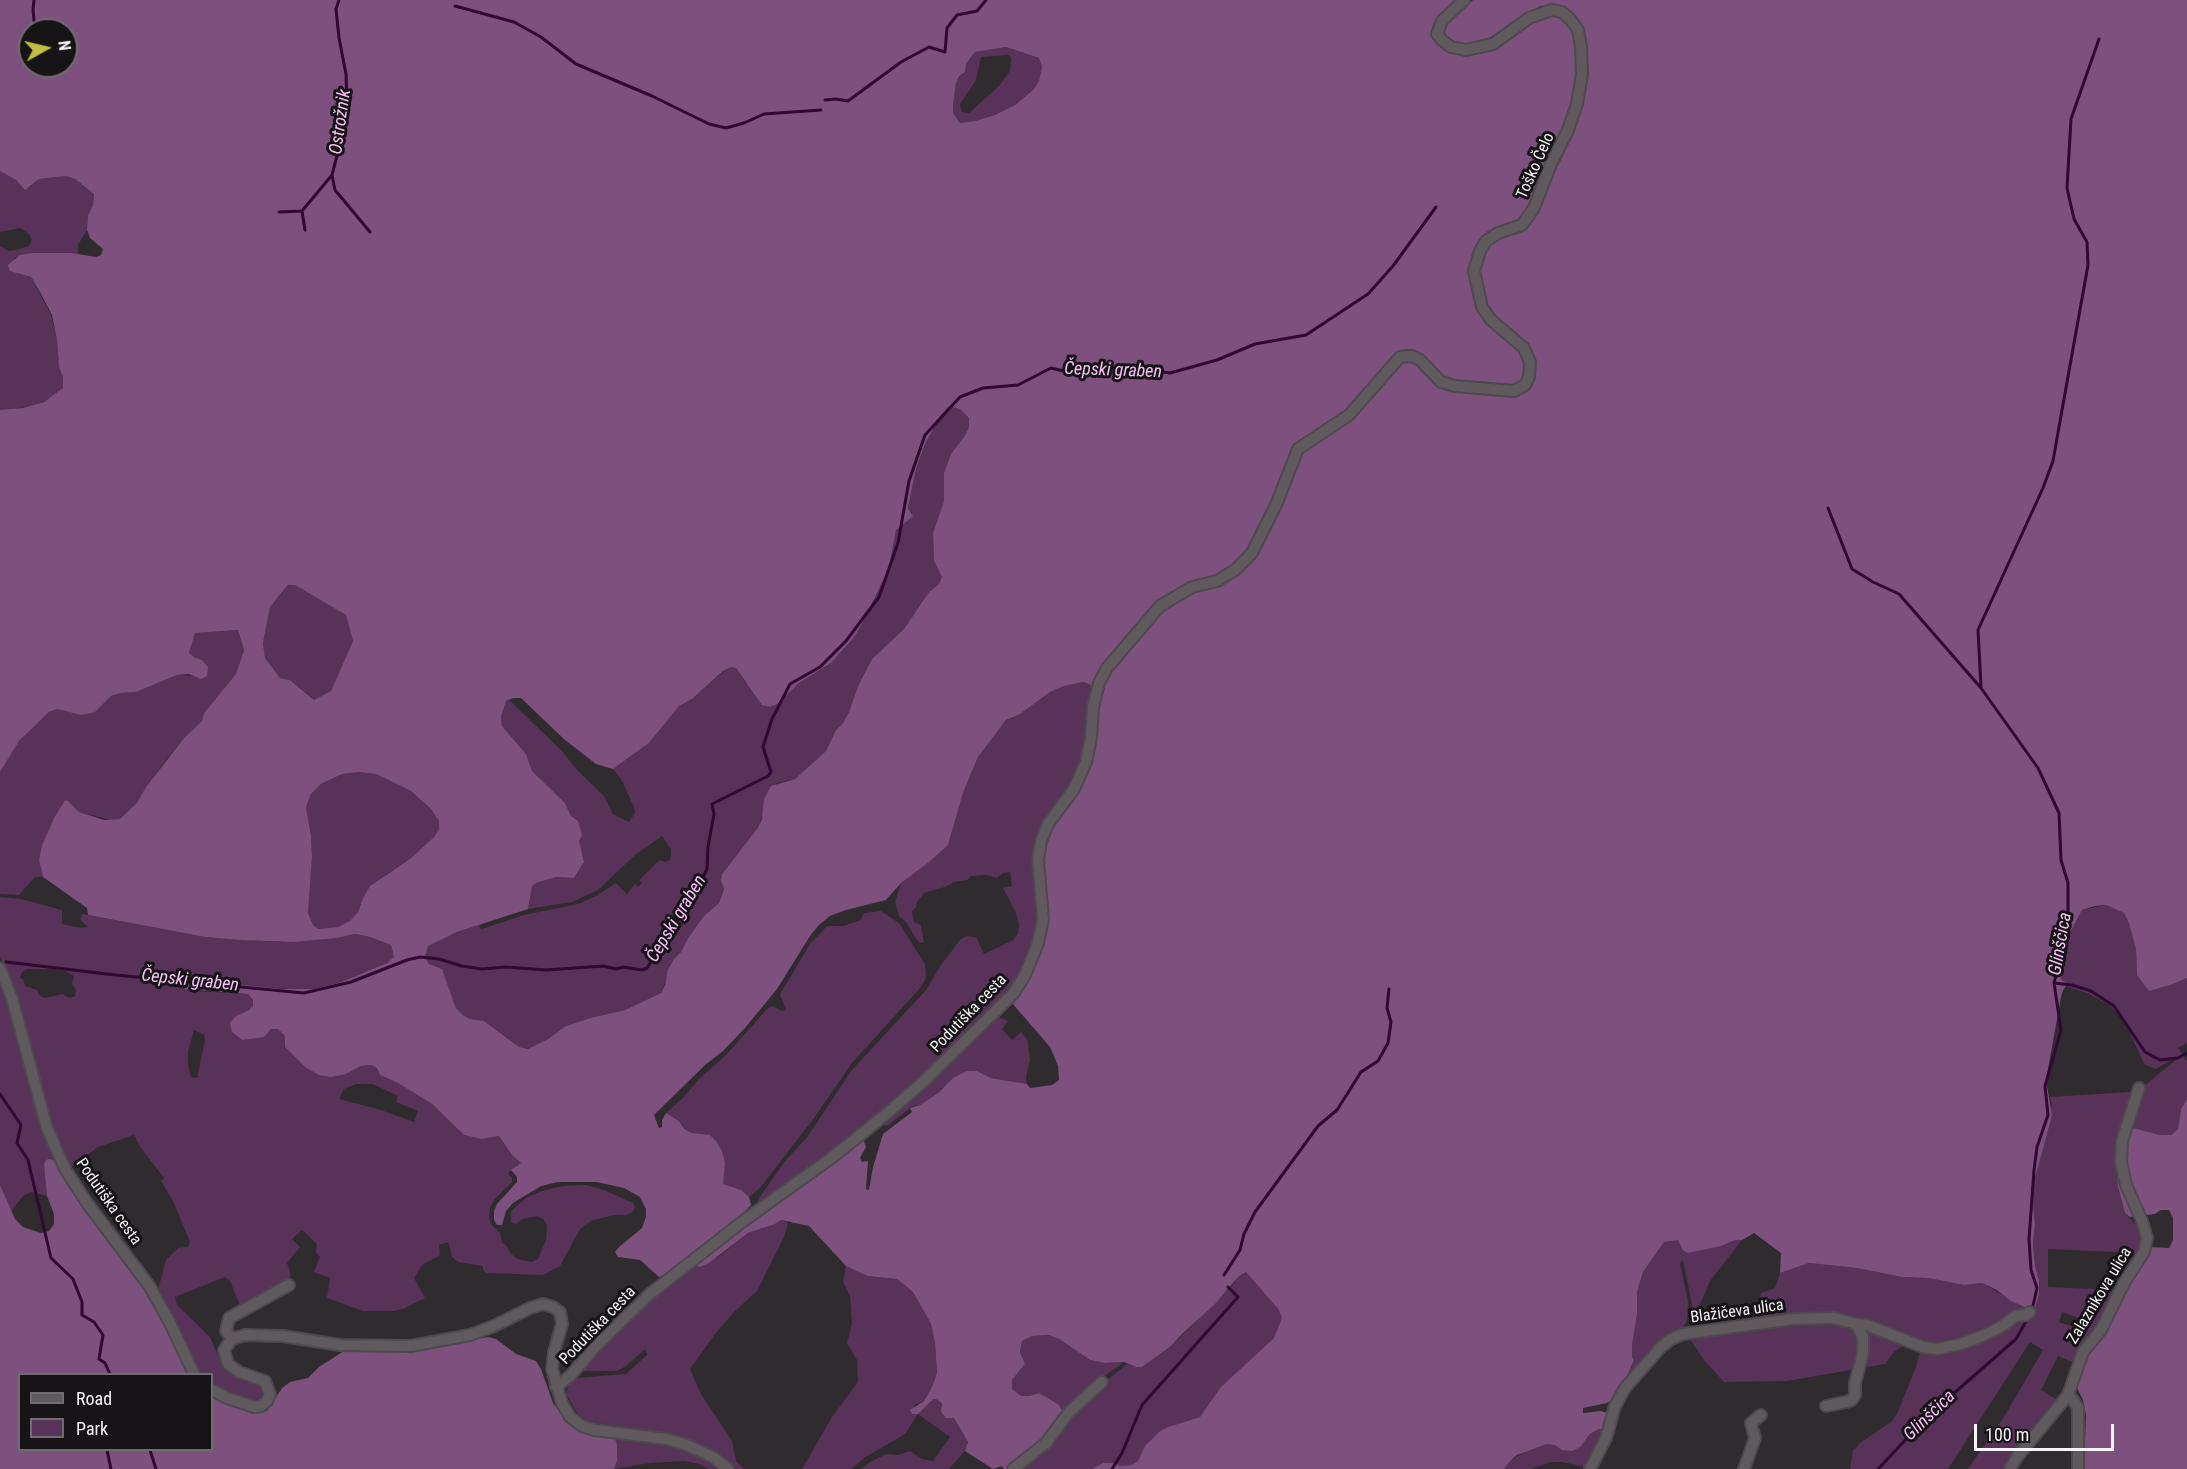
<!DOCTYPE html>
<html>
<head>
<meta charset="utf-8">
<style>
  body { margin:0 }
  #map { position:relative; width:2187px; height:1469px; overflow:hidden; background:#2f2b2f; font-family:"Roboto Condensed",sans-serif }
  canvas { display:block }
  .legend { position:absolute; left:18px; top:1373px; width:195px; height:78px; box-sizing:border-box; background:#161416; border:2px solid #706d70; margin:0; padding:8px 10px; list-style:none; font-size:18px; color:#f7f3f6 }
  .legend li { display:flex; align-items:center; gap:12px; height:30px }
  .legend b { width:30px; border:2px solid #706d70 }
  .north { position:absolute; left:18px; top:18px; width:60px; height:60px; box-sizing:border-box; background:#161416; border:2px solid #706d70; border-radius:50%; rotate:82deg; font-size:16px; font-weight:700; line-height:24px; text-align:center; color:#f7f3f6 }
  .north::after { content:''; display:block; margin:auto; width:21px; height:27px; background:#c0be41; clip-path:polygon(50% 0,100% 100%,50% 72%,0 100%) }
  .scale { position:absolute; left:1974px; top:1424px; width:140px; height:27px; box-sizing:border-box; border:3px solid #f7f3f6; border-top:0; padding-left:8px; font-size:18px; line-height:21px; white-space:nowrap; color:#f7f3f6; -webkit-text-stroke:4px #161416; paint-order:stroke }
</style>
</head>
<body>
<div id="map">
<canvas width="2187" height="1469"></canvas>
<ul class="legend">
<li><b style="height:8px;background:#605a5f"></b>Road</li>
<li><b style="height:16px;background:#593259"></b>Park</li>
</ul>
<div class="north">N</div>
<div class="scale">100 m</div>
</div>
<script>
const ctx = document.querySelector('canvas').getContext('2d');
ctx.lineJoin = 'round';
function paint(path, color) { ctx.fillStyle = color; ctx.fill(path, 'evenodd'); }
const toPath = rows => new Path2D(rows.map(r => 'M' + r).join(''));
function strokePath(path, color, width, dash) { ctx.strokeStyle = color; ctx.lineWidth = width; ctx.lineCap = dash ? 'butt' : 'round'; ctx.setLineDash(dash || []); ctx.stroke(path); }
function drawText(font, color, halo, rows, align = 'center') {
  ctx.font = font + ' "Roboto Condensed",sans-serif'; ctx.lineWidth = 6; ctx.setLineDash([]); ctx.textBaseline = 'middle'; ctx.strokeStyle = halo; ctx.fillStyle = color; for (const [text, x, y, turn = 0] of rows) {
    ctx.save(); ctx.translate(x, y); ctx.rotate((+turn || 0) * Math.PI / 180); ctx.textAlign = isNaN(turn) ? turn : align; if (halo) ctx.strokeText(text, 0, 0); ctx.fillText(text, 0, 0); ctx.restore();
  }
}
const green = toPath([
  [1006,47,1039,58,1042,67,1039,81,1034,89,1015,105,995,115,975,121,960,123,953,113,953,104,956,83,959,76,965,72,966,64,975,52],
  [1009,55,1011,58,1010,71,999,86,969,113,962,112,960,104,976,80,981,57],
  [0,171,16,180,21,186,30,187,39,179,66,176,75,179,94,194,93,205,88,215,87,230,78,245,78,254,33,253,14,258,19,274,31,277,51,315,57,340,59,366,63,377,63,388,56,395,37,405,9,410,0,410,0,246,9,251,17,250,29,246,32,240,29,234,21,228,0,232],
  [949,406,960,409,969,418,969,427,966,434,951,454,944,473,944,501,933,533,934,561,942,577,939,584,929,592,904,629,872,659,858,686,849,712,843,723,836,730,826,751,795,779,776,783,757,829,722,874,721,881,724,889,719,903,704,916,688,938,681,952,674,959,661,993,625,1010,590,1018,566,1026,548,1039,529,1049,519,1047,484,1021,470,1019,463,1015,456,1008,442,969,429,964,425,957,428,946,444,937,481,924,479,927,482,929,524,915,578,904,596,896,616,883,627,894,635,884,638,887,642,883,639,880,660,860,665,862,670,860,671,856,671,849,662,836,635,855,598,890,572,902,528,909,532,886,536,883,556,877,574,878,584,862,578,841,578,821,571,816,565,803,532,771,526,754,502,726,501,718,506,701,509,700,562,751,577,770,604,796,613,814,629,822,635,813,634,807,621,779,613,769,649,743,679,706,692,699,724,671,731,667,736,668,743,679,750,687,777,704,799,683,831,663,862,624,889,568,896,530,912,513,908,508,916,469,925,444,941,415],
  [289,585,295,585,346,615,353,641,331,691,315,700,290,680,280,678,265,658,263,643,270,607],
  [238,630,244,650,236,674,204,713,202,721,184,738,164,762,146,787,138,803,120,819,111,820,79,812,68,801,65,800,54,818,42,845,39,860,43,877,35,877,19,895,0,894,0,772,19,741,49,712,57,709,81,715,95,711,111,696,121,693,136,692,177,675,196,676,202,660,194,657,189,653,195,633],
  [1083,682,1094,686,1085,752,1074,779,1062,798,1037,930,1030,954,1018,979,1005,996,954,1048,875,1118,816,1165,761,1204,758,1202,759,1198,786,1160,808,1136,851,1071,926,990,941,965,960,940,966,936,976,937,984,954,1013,940,1018,934,1019,925,1016,913,1003,888,1012,886,1010,872,1003,873,997,878,986,875,971,876,967,880,954,882,945,887,924,893,917,902,916,907,912,911,914,922,921,925,924,942,920,943,916,939,906,922,899,916,895,902,901,883,948,845,963,793,978,757,994,734,1007,720,1020,714,1050,692,1064,686],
  [359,772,376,774,411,791,431,809,439,821,439,829,434,837,411,858,382,877,363,898,358,912,350,922,338,927,318,929,313,925,308,913,312,857,311,836,306,807,311,794,321,784,342,774],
  [0,897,21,899,62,910,62,924,81,928,88,927,80,919,82,914,205,937,278,942,337,938,355,934,370,937,391,945,394,957,387,963,340,982,314,989,300,990,198,981,193,991,248,994,253,1000,253,1006,249,1010,236,1016,232,1032,242,1040,252,1038,271,1029,278,1029,285,1036,285,1047,305,1067,371,1065,377,1068,380,1075,398,1083,432,1104,464,1135,482,1139,499,1136,512,1155,521,1163,508,1173,512,1178,512,1182,495,1199,490,1207,489,1218,491,1224,500,1233,502,1243,506,1245,511,1254,518,1259,532,1262,538,1259,546,1240,547,1225,543,1219,537,1216,523,1219,516,1224,511,1222,511,1211,526,1198,542,1191,563,1186,586,1185,604,1190,633,1203,635,1207,633,1212,626,1215,614,1215,591,1221,580,1229,560,1266,543,1275,487,1273,483,1270,483,1266,458,1262,452,1257,448,1242,439,1245,440,1255,422,1265,414,1278,425,1298,403,1309,393,1311,363,1311,327,1298,330,1278,314,1272,320,1257,316,1252,317,1244,302,1230,292,1239,300,1247,287,1263,291,1276,277,1288,241,1308,230,1281,225,1277,175,1297,177,1305,210,1337,221,1362,228,1371,238,1377,261,1385,263,1391,261,1397,254,1400,223,1389,212,1383,212,1374,202,1374,197,1370,159,1294,159,1286,166,1260,178,1248,188,1247,190,1242,173,1201,161,1181,164,1178,141,1148,134,1135,98,1147,70,1168,54,1130,19,1003,6,968,0,957],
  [27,969,53,969,65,971,74,976,72,983,76,990,75,996,70,998,62,994,45,998,40,996,37,990,25,986,23,979,20,978,22,972],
  [194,1030,204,1035,205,1040,197,1078,191,1077,188,1065,188,1052],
  [356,1084,373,1084,398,1096,396,1102,418,1111,414,1122,381,1110,339,1099,344,1089],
  [2106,905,2124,913,2129,923,2136,949,2137,975,2173,984,2187,978,2187,1043,2178,1048,2187,1061,2187,1099,2181,1109,2178,1129,2171,1135,2160,1135,2133,1128,2116,1165,2118,1187,2125,1213,2137,1226,2141,1247,2138,1253,2048,1249,2048,1287,2117,1290,2108,1311,2074,1363,2058,1356,2041,1390,2058,1400,2007,1469,1968,1469,2004,1417,2043,1350,2030,1342,1948,1469,1850,1469,1853,1451,1860,1443,1891,1422,1898,1412,1916,1367,1920,1351,1907,1343,1894,1352,1885,1364,1867,1367,1863,1364,1869,1324,1754,1321,1761,1293,1775,1288,1780,1273,1809,1263,1857,1268,1902,1277,1928,1278,1964,1285,1982,1283,2022,1306,2039,1280,2035,1266,2033,1245,2035,1223,2031,1188,2037,1171,2052,1105,2050,1097,2130,1092,2133,1112,2145,1085,2176,1060,2174,1058,2156,1069,2145,1065,2123,1019,2109,1005,2087,993,2067,987,2068,984,2061,979,2070,933,2082,910],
  [2062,1312,2084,1320,2080,1329,2059,1322],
  [881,911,899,923,925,964,926,978,921,987,852,1063,814,1118,760,1188,749,1197,741,1190,721,1184,724,1178,710,1135,692,1133,683,1129,679,1121,666,1113,685,1096,698,1080,726,1055,766,1010,772,1006,782,1011,786,1010,780,994,810,944,827,926,843,926,861,920,864,913],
  [0,980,56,1161,44,1165,47,1196,31,1192,24,1195,11,1211,0,1185],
  [996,1016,1008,1021,1002,1029,1012,1040,1021,1032,1028,1041,1030,1060,1026,1077,1027,1084,991,1078,977,1071,942,1088,938,1093,920,1105,913,1106,887,1126,880,1124],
  [781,1220,788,1223,784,1237,757,1291,734,1312,715,1334,690,1369,701,1394,732,1441,736,1461,744,1469,736,1469,722,1455,689,1439,587,1421,578,1414,566,1394,570,1381,575,1378,626,1374,647,1355,645,1349,626,1366,617,1371,583,1371,582,1367,640,1310,695,1262,717,1258,748,1233,775,1224],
  [1678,1240,1682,1249,1699,1250,1721,1246,1735,1240,1742,1240,1710,1281,1698,1309,1693,1310,1683,1260,1680,1263,1688,1301,1687,1321,1683,1327,1667,1336,1628,1379,1627,1376,1634,1360,1632,1357,1632,1346,1637,1314,1637,1292,1643,1272,1664,1242],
  [846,1266,867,1276,897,1279,913,1292,931,1324,935,1342,937,1373,932,1387,924,1401,914,1405,918,1414,928,1404,934,1399,938,1400,954,1418,968,1442,965,1451,949,1469,861,1469,870,1462,886,1454,898,1455,910,1451,922,1459,933,1461,950,1437,918,1414,905,1434,864,1458,851,1469,802,1469,832,1417,858,1382,857,1360,847,1343,852,1323,850,1296,843,1282],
  [1246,1272,1279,1310,1282,1318,1279,1328,1274,1338,1230,1380,1200,1417,1168,1427,1160,1431,1142,1452,1138,1461,1131,1465,1121,1466,1113,1463,1103,1463,1092,1469,1017,1469,1100,1386,1127,1364,1136,1367,1142,1367,1171,1346,1231,1287,1239,1276],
  [1835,1321,1856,1328,1859,1339,1856,1360,1851,1370,1787,1381,1724,1382,1704,1360,1688,1336,1774,1323],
  [1049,1335,1059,1339,1090,1360,1105,1363,1124,1362,1100,1379,1065,1414,1058,1404,1039,1393,1029,1396,1020,1396,1012,1389,1012,1380,1025,1364,1020,1352,1022,1341,1032,1336],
  [1599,1429,1606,1429,1590,1464,1585,1467,1562,1462,1551,1462,1531,1469,1504,1469,1511,1460,1525,1452,1547,1444,1585,1441,1590,1434],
  [614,1436,665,1442,699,1454,717,1469,708,1469,700,1464,684,1461,650,1463,614,1469,617,1461]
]);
const forest = toPath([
  [0,0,1456,0,1433,25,1432,37,1442,47,1465,54,1496,47,1536,20,1544,17,1556,16,1566,22,1573,33,1577,52,1577,72,1573,103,1530,205,1517,223,1488,231,1478,246,1470,271,1475,307,1490,325,1515,345,1523,355,1527,371,1522,383,1509,387,1493,387,1444,378,1422,355,1413,349,1401,350,1388,362,1347,410,1335,420,1319,428,1300,440,1289,455,1271,503,1252,545,1237,562,1218,575,1193,581,1172,592,1156,602,1109,658,1094,686,1083,682,1064,686,1050,692,1020,714,1006,720,978,757,963,793,948,845,929,862,901,883,886,900,846,910,830,916,819,925,810,936,777,989,745,1028,723,1051,705,1065,654,1115,659,1128,662,1127,662,1120,666,1113,679,1121,684,1129,692,1133,710,1135,716,1141,722,1151,725,1163,723,1184,741,1190,749,1197,751,1205,733,1224,667,1275,659,1277,640,1260,618,1257,615,1252,619,1247,642,1228,646,1217,646,1209,640,1197,624,1188,597,1182,558,1182,541,1186,513,1203,506,1211,502,1225,497,1225,494,1220,494,1211,497,1204,517,1182,517,1177,511,1170,521,1163,512,1155,499,1136,482,1139,464,1135,432,1104,398,1083,380,1075,377,1068,371,1065,360,1066,346,1074,331,1077,319,1075,305,1067,285,1047,285,1036,278,1029,271,1029,264,1037,242,1040,232,1032,230,1023,236,1016,249,1010,253,1006,253,1000,248,994,185,989,186,979,283,989,314,989,341,982,387,963,394,957,391,945,370,937,355,934,337,938,293,942,241,940,205,937,88,915,87,908,43,877,39,860,42,845,54,818,65,800,68,801,79,812,104,820,120,819,137,803,146,787,184,738,202,721,204,713,236,674,244,650,238,630,195,633,189,653,194,657,202,660,208,667,207,676,201,679,189,674,177,675,136,692,121,693,111,696,95,712,81,715,57,709,49,712,19,741,0,772,0,410,23,408,44,402,63,388,63,377,59,367,57,340,52,315,40,292,31,277,10,271,8,265,20,255,33,253,72,253,96,257,101,255,103,249,90,238,87,230,88,215,93,205,94,194,75,179,66,176,39,179,25,190,16,180,0,171],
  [30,30,66,30,66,66,30,66],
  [1006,47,1039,58,1042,67,1039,81,1034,89,1015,105,995,115,975,121,960,123,953,113,953,104,956,83,959,76,965,72,966,64,975,52],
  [949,406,960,409,969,418,969,427,966,434,951,454,944,473,944,501,933,533,934,561,942,577,939,584,929,592,904,629,872,659,858,686,849,712,843,723,836,730,826,751,795,779,771,786,764,799,762,819,757,829,722,874,721,881,724,889,719,903,704,916,688,938,681,952,674,959,668,970,665,985,661,993,625,1010,590,1018,566,1026,548,1039,528,1049,519,1047,484,1021,470,1019,463,1015,456,1008,442,969,429,964,425,957,428,946,457,932,528,909,532,886,536,883,556,877,574,878,584,862,579,841,582,835,578,821,571,816,565,803,532,771,526,754,502,726,501,717,506,701,513,698,521,698,565,740,596,764,613,769,649,743,679,706,692,699,723,671,731,667,736,668,762,705,770,707,777,704,799,683,831,663,854,637,862,624,889,568,896,530,913,516,908,508,916,469,925,444,941,415],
  [288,585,295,585,346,615,353,641,331,691,314,700,290,680,280,678,265,658,263,643,270,607],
  [359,772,376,774,411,791,431,809,439,821,439,829,434,837,411,858,370,886,363,898,358,912,350,921,338,927,318,929,313,925,308,913,312,857,311,836,306,807,311,794,321,784,342,774],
  [1473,0,2187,0,2187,978,2173,984,2149,991,2137,975,2136,949,2129,923,2124,913,2106,905,2095,906,2082,910,2070,933,2064,957,2061,979,2068,984,2063,990,2061,997,2046,1080,2052,1115,2037,1171,2031,1188,2035,1223,2033,1245,2035,1266,2039,1280,2039,1294,2034,1311,2011,1301,1997,1290,1982,1283,1964,1285,1928,1278,1902,1277,1857,1268,1809,1263,1780,1273,1781,1253,1754,1233,1742,1240,1735,1240,1721,1246,1687,1253,1682,1249,1678,1240,1664,1242,1643,1272,1637,1292,1637,1314,1632,1346,1632,1357,1634,1360,1627,1376,1628,1379,1615,1398,1607,1403,1583,1408,1583,1413,1601,1411,1607,1413,1608,1420,1606,1429,1599,1429,1590,1434,1580,1447,1572,1451,1562,1450,1555,1445,1547,1444,1517,1455,1511,1460,1504,1469,1092,1469,1103,1463,1113,1463,1121,1466,1131,1465,1138,1461,1145,1446,1160,1431,1168,1427,1200,1417,1221,1387,1274,1338,1282,1318,1279,1310,1246,1272,1239,1276,1215,1304,1182,1334,1171,1346,1142,1367,1136,1367,1124,1362,1105,1363,1090,1360,1059,1339,1049,1335,1032,1336,1022,1341,1020,1352,1025,1364,1012,1380,1012,1389,1021,1396,1029,1396,1039,1393,1058,1404,1065,1414,1058,1425,1009,1469,1004,1469,1002,1466,993,1469,965,1451,968,1442,954,1418,946,1418,941,1412,942,1404,938,1400,934,1399,928,1404,918,1414,912,1414,910,1410,924,1401,932,1387,937,1373,935,1342,931,1324,913,1292,897,1279,867,1276,846,1266,809,1226,781,1220,775,1224,748,1233,709,1263,699,1267,695,1262,863,1139,866,1147,860,1158,862,1162,868,1161,866,1189,869,1190,873,1167,883,1134,912,1112,910,1108,920,1105,938,1093,953,1078,967,1071,977,1071,991,1078,1027,1084,1030,1088,1052,1085,1059,1080,1058,1066,1050,1047,1012,1003,1025,986,1044,940,1042,860,1046,839,1052,825,1079,785,1104,682,1117,663,1165,608,1192,593,1219,585,1238,575,1261,548,1282,505,1295,466,1304,451,1393,369,1405,361,1413,361,1438,386,1493,396,1509,396,1528,390,1535,380,1536,367,1532,353,1523,340,1495,317,1483,303,1478,272,1484,251,1492,241,1522,232,1538,208,1575,129,1582,102,1575,17,1558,5,1540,6,1489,38,1465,44,1444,38,1443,29],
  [2187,1099,2187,1469,2084,1469,2086,1415,2083,1400,2078,1390,2076,1378,2078,1369,2149,1247,2169,1248,2173,1240,2173,1218,2169,1210,2161,1210,2155,1214,2130,1217,2125,1213,2118,1187,2116,1165,2125,1120,2133,1128,2160,1135,2171,1135,2178,1129,2181,1109],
  [49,1159,56,1161,151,1295,187,1374,20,1374,20,1450,212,1450,212,1396,253,1414,267,1411,282,1388,290,1382,308,1378,319,1367,344,1351,408,1351,488,1337,496,1339,516,1354,536,1361,541,1369,553,1403,565,1419,580,1432,596,1436,614,1436,617,1445,617,1461,614,1469,0,1469,0,1185,15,1219,23,1227,41,1233,49,1231,54,1224,54,1214,47,1196,44,1165,46,1160]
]);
const stream = toPath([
  [34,0,33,10,35,30],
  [339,0,336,9,339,38,346,74,347,104,339,148,332,175,335,190,370,232],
  [455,6,514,22,541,37,576,64,652,96,709,124,726,128,744,123,764,114,821,110],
  [825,100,836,99,848,101,901,62,929,47,945,52,947,28,957,15,977,11,986,0],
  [279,212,302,211],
  [305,230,302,211,332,175],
  [1828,508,1852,569,1873,582,1899,594,1981,688,2038,768,2059,813,2061,860,2068,883,2068,926,2054,983,2061,1030,2045,1086,2048,1115,2037,1147,2034,1170,2029,1239,2031,1270,2037,1288,2032,1310],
  [1981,687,1978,630,2043,488,2053,461,2059,427,2088,265,2087,242,2074,219,2067,188,2071,119,2099,39],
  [6,962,116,975,304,993,351,982,407,960,420,957,439,959,462,966,482,969,506,967,546,970,603,966,616,969,623,967,642,970,647,968,696,891,707,869,708,847,714,814,712,804,768,776,771,772,763,747,772,719,790,684,820,667,846,641,879,597,898,543,909,481,925,435,960,397,983,388,1018,385,1051,368,1076,374,1106,367,1142,369,1170,373,1217,360,1255,344,1306,335,1368,294,1393,266,1436,207],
  [2054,983,2072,985,2091,991,2114,1006,2145,1052,2160,1060,2178,1058,2187,1053],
  [0,1094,21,1125,17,1143,28,1160,51,1258,73,1279,82,1302,82,1315,94,1322,103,1335,99,1359,105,1363,110,1374],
  [1224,1275,1240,1250,1244,1234,1255,1212,1318,1126,1337,1110,1361,1072,1378,1061,1388,1043,1391,1022,1387,1008,1389,989],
  [107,1450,111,1469],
  [150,1450,156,1469],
  [1112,1469,1122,1453,1142,1405,1238,1297,1228,1287],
  [1878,1469,1929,1415,2016,1339,2028,1318]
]);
const minor = toPath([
  [0,968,12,998,47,1128,65,1169,87,1203,150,1287,170,1323,194,1374],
  [1856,1324,1867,1325,1923,1347,1937,1349,1961,1344,1982,1336,1999,1328,2016,1316,2026,1315,2030,1312],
  [232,1339,226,1331,229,1318,289,1285],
  [556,1387,571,1375,599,1343,651,1293,742,1222,834,1156,879,1120,921,1084,1013,994,1025,975,1038,943,1043,919,1038,860,1041,841,1048,824,1074,789,1086,762,1091,738,1093,707,1099,683,1107,668,1160,606,1192,587,1217,581,1235,570,1252,553,1276,505,1298,449,1349,415,1400,357,1412,356,1420,360,1441,382,1455,386,1514,391,1525,385,1529,377,1530,362,1524,348,1491,320,1482,307,1474,271,1480,251,1486,241,1498,233,1522,225,1534,208,1551,164,1568,130,1577,104,1582,74,1581,47,1578,30,1571,20,1562,12,1552,10,1529,18,1493,44,1466,50,1451,47,1442,40,1437,34,1442,21,1464,0],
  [212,1390,227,1398,255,1407,261,1406,267,1401,270,1394,265,1381,239,1372,228,1364,224,1350,232,1339,245,1335,282,1336,340,1345,411,1346,470,1335,494,1326,530,1308,543,1304,553,1307,560,1312,562,1324,554,1352,552,1369,562,1403,570,1417,582,1426,595,1430,666,1439,684,1444,713,1457,728,1469],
  [2068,1395,2073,1400,2078,1408,2078,1469],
  [1013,1469,1046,1443,1069,1412,1102,1382],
  [1590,1469,1606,1438,1615,1406,1625,1388,1661,1347,1671,1339,1683,1334,1793,1319,1834,1318,1856,1324,1863,1337,1863,1353,1855,1383,1855,1395,1852,1400,1846,1402,1826,1406],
  [1744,1469,1755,1438,1751,1423,1761,1415],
  [2010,1469,2017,1457,2068,1395,2083,1352,2101,1330,2124,1283,2144,1252,2147,1238,2142,1221,2126,1185,2121,1162,2122,1141,2139,1088]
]);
const streetNames = [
  ["Toško Čelo",1536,166,-66],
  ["Podutiška cesta",969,1014,-46],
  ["Podutiška cesta",108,1202,55],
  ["Zalaznikova ulica",2100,1296,-59],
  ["Blažičeva ulica",1737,1312,-8],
  ["Podutiška cesta",598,1326,-46]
];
const waterNames = [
  ["Ostrožnik",341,122,-82],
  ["Čepski graben",1113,371,2],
  ["Čepski graben",677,919,-59],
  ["Glinščica",2061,944,-80],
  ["Čepski graben",190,981,6],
  ["Glinščica",1930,1416,-44]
];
paint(green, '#593259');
paint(forest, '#7e507e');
strokePath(stream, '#310733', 3);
strokePath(minor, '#4d494d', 14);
strokePath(minor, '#605a5f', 10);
drawText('16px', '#f7f3f6', '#161416', streetNames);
drawText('italic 18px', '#f8c0f7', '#161416', waterNames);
</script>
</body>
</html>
